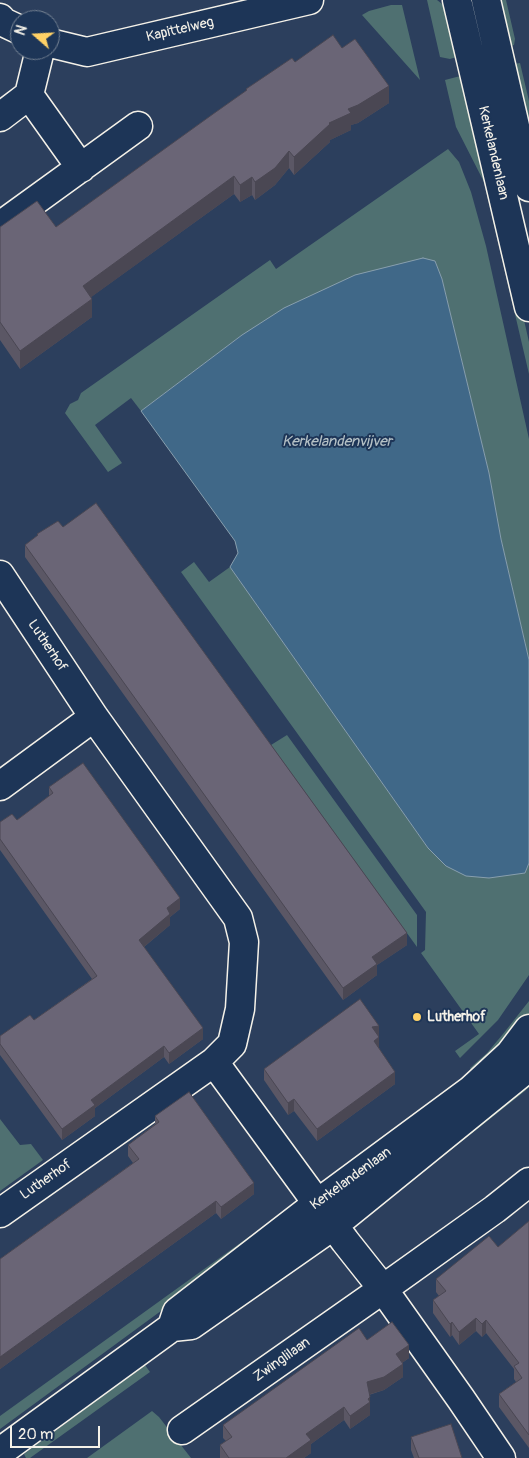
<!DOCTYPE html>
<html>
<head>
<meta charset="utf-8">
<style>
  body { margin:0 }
  #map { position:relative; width:529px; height:1458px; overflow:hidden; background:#2c3f5d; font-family:Pangolin,sans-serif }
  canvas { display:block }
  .north { position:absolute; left:10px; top:10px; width:50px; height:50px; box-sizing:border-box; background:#1d3557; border:1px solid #738091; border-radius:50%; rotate:289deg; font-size:14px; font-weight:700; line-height:20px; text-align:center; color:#f4f1e8 }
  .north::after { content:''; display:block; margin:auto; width:18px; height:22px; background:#ffd166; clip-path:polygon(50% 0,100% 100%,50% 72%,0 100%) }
  .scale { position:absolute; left:10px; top:1426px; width:90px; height:22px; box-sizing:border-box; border:2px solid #f4f1e8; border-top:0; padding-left:6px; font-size:15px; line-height:18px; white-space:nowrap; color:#f4f1e8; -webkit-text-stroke:4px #1d3557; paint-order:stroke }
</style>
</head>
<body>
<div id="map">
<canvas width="529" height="1458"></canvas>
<div class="north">N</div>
<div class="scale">20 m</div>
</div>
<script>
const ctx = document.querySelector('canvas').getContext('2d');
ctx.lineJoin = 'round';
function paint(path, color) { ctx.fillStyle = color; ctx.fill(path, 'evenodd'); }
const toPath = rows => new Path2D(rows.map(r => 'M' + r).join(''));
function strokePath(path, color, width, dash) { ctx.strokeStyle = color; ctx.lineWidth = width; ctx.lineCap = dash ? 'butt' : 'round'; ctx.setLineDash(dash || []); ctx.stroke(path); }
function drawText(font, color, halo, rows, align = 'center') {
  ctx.font = font + ' Pangolin,sans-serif'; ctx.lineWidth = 4; ctx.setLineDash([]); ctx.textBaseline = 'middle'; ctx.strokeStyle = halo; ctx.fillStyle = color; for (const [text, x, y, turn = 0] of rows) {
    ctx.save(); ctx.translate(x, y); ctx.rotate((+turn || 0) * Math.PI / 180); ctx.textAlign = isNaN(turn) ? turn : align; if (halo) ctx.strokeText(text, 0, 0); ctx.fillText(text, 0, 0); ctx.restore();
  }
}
const green = toPath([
  [427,0,437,0,446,7,463,55,450,59,440,57],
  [492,0,506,0,515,39,514,45,510,46],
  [391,5,402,5,420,80,362,15,369,11],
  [520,63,529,101,529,159,508,65],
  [468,74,529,342,529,374,484,182,456,127,445,80],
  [448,149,459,162,471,192,486,246,529,439,529,660,501,539,489,473,442,279,435,261,242,335,141,411,131,398,95,425,122,463,108,472,65,413,70,404,78,400,81,393,270,260,276,269],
  [194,562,209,582,230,567,428,848,446,866,525,873,529,863,529,975,498,1020,460,1058,455,1051,479,1034,421,953,425,950,426,912,181,572],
  [287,735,417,915,417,947,271,745],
  [529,1001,529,1014,501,1047,474,1074,470,1068,487,1053,503,1034],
  [529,1076,529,1087,525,1091,402,1189,397,1186],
  [0,1119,20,1145,31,1144,43,1160,0,1191],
  [250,1236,255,1242,0,1429,0,1416],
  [145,1365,150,1372,30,1458,26,1458,24,1454],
  [152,1411,159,1417,191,1458,87,1458]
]);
const water = toPath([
  [423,258,435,261,442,279,489,473,501,539,529,660,529,863,525,873,489,878,466,876,446,866,428,848,230,567,238,553,235,541,141,411,242,335,284,308,355,275,423,258]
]);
const minor = toPath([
  [457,0,529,307],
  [486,0,529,187],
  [0,18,3,22,20,30],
  [50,43,87,52,309,0],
  [29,95,81,168],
  [0,117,29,95,40,50],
  [0,226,138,126],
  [0,575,94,717,238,918,244,942,240,1009,232,1044,214,1062,0,1213],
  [0,786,94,717],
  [214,1062,345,1241,383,1289,461,1399,501,1458],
  [172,1327,177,1312,318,1203,471,1090,510,1054,529,1029],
  [182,1430,383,1289,495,1209,529,1182],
  [0,1452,172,1327,191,1325,334,1225,519,1075,529,1064]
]);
const wall = toPath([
  [342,48,389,103,358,123,351,125,351,130,330,140,330,142,294,175,289,168,275,185,255,200,252,195,240,202,234,194,91,297,92,317,20,369,0,340,0,227,56,227,246,91,246,89,295,62],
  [63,527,407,945,377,965,377,975,343,1000,25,557,25,545,37,536,37,534],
  [49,787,180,909,170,917,170,925,144,947,203,1039,169,1064,164,1057,95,1108,95,1116,62,1140,0,1055,0,1036,34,1020,92,979,0,850,0,822,17,820,49,796],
  [379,1026,379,1048,395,1084,317,1141,294,1111,288,1115,264,1080,264,1069],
  [155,1116,254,1194,221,1219,216,1213,0,1369,0,1259,133,1163,128,1156,128,1145,155,1124],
  [529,1221,529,1448,499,1407,499,1394,516,1382,514,1379,514,1369,486,1333,482,1337,476,1331,459,1345,452,1335,450,1337,433,1313,433,1300,439,1296,436,1292,436,1279,498,1247],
  [367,1340,409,1358,402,1363,403,1377,384,1390,369,1395,370,1415,350,1429,344,1420,311,1444,311,1453,304,1458,220,1458,220,1445,226,1441,223,1438,223,1425],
  [411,1437,462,1458,414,1458,411,1450]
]);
const shadedWall = toPath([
  [389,86,389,103,358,123,351,125,351,130,330,140,330,142,294,175,294,157,329,123,348,109],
  [289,151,289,168,275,185,255,200,255,182],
  [234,176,234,194,83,303,83,286],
  [252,177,252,195,240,202,240,185],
  [92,299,92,317,20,369,20,351],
  [180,898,180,909,170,917,170,925,139,951,139,940,167,908],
  [407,933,407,945,377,965,377,975,343,1000,343,988,372,957],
  [379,1026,379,1049,374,1053,372,1027],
  [203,1028,203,1039,169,1064,169,1053],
  [164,1046,164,1057,95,1108,95,1116,62,1140,62,1129,91,1100],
  [395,1072,395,1084,317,1141,317,1129],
  [294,1099,294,1111,288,1115,288,1103],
  [254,1183,254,1194,221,1219,221,1207],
  [216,1201,216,1213,0,1369,0,1357],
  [476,1318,476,1331,459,1345,459,1332],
  [486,1320,486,1333,482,1337,482,1324],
  [452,1322,452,1335,450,1337,450,1324],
  [409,1345,409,1358,396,1367,396,1354],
  [403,1364,403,1377,384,1390,367,1395,367,1382],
  [370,1397,370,1415,350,1429,350,1416],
  [344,1407,344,1420,311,1444,311,1453,304,1458,286,1458,306,1434]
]);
const building = toPath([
  [333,35,342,48,355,39,389,86,358,105,348,109,351,113,329,123,330,124,294,157,289,151,275,168,255,182,252,177,240,185,234,176,83,286,92,299,20,351,0,322,0,227,37,201,56,227,213,114,247,90,246,89,292,58,295,62,333,35],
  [96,503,407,933,372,957,377,964,343,988,25,545,38,535,37,534,58,521,63,527,96,503],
  [83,763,180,898,167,908,170,914,139,940,203,1028,169,1053,164,1046,91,1100,95,1105,62,1129,0,1044,0,1036,30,1015,34,1020,97,976,0,839,0,822,12,814,17,820,53,793,49,787,83,763],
  [360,999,379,1026,372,1027,379,1037,374,1041,395,1072,317,1129,294,1099,288,1103,264,1069,360,999],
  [189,1092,254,1183,221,1207,216,1201,0,1357,0,1259,139,1159,128,1145,159,1122,155,1116,189,1092],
  [529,1221,529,1435,499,1394,522,1378,514,1366,519,1363,486,1320,482,1324,476,1318,459,1332,452,1322,450,1324,433,1300,446,1291,436,1279,489,1236,498,1247,529,1221],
  [392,1322,409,1345,396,1354,403,1364,384,1377,367,1382,370,1397,368,1399,370,1402,350,1416,344,1407,306,1434,311,1440,286,1458,229,1458,220,1445,232,1437,223,1425,359,1328,367,1340,392,1322],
  [451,1424,462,1458,419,1458,411,1437,451,1424]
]);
const markers = [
  [417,1017,5,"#ffd166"]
];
const streetNames = [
  ["Kapittelweg",180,30,-13],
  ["Kerkelandenlaan",493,153,77],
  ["Lutherhof",47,646,56],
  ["Kerkelandenlaan",351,1179,-36],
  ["Lutherhof",46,1180,-35],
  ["Zwinglilaan",282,1360,-35]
];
const poiNames = [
  ["Lutherhof",427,1017]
];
const waterNames = [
  ["Kerkelandenvijver",337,442]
];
paint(green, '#4f7071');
paint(water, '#406888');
strokePath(water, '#889fae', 1);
strokePath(minor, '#f4f1e8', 31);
strokePath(minor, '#1d3557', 28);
paint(wall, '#5b5765');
paint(shadedWall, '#4a4753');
paint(building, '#6a6576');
strokePath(building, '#4a4753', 1);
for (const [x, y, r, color] of markers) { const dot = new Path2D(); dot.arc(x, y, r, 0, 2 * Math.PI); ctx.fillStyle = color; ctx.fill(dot); strokePath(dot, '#1d3557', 2); }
drawText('14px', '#f4f1e8', '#1d3557', streetNames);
drawText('bold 14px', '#f4f1e8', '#1d3557', poiNames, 'left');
drawText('italic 15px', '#b5c1c6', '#1d3557', waterNames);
</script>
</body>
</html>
